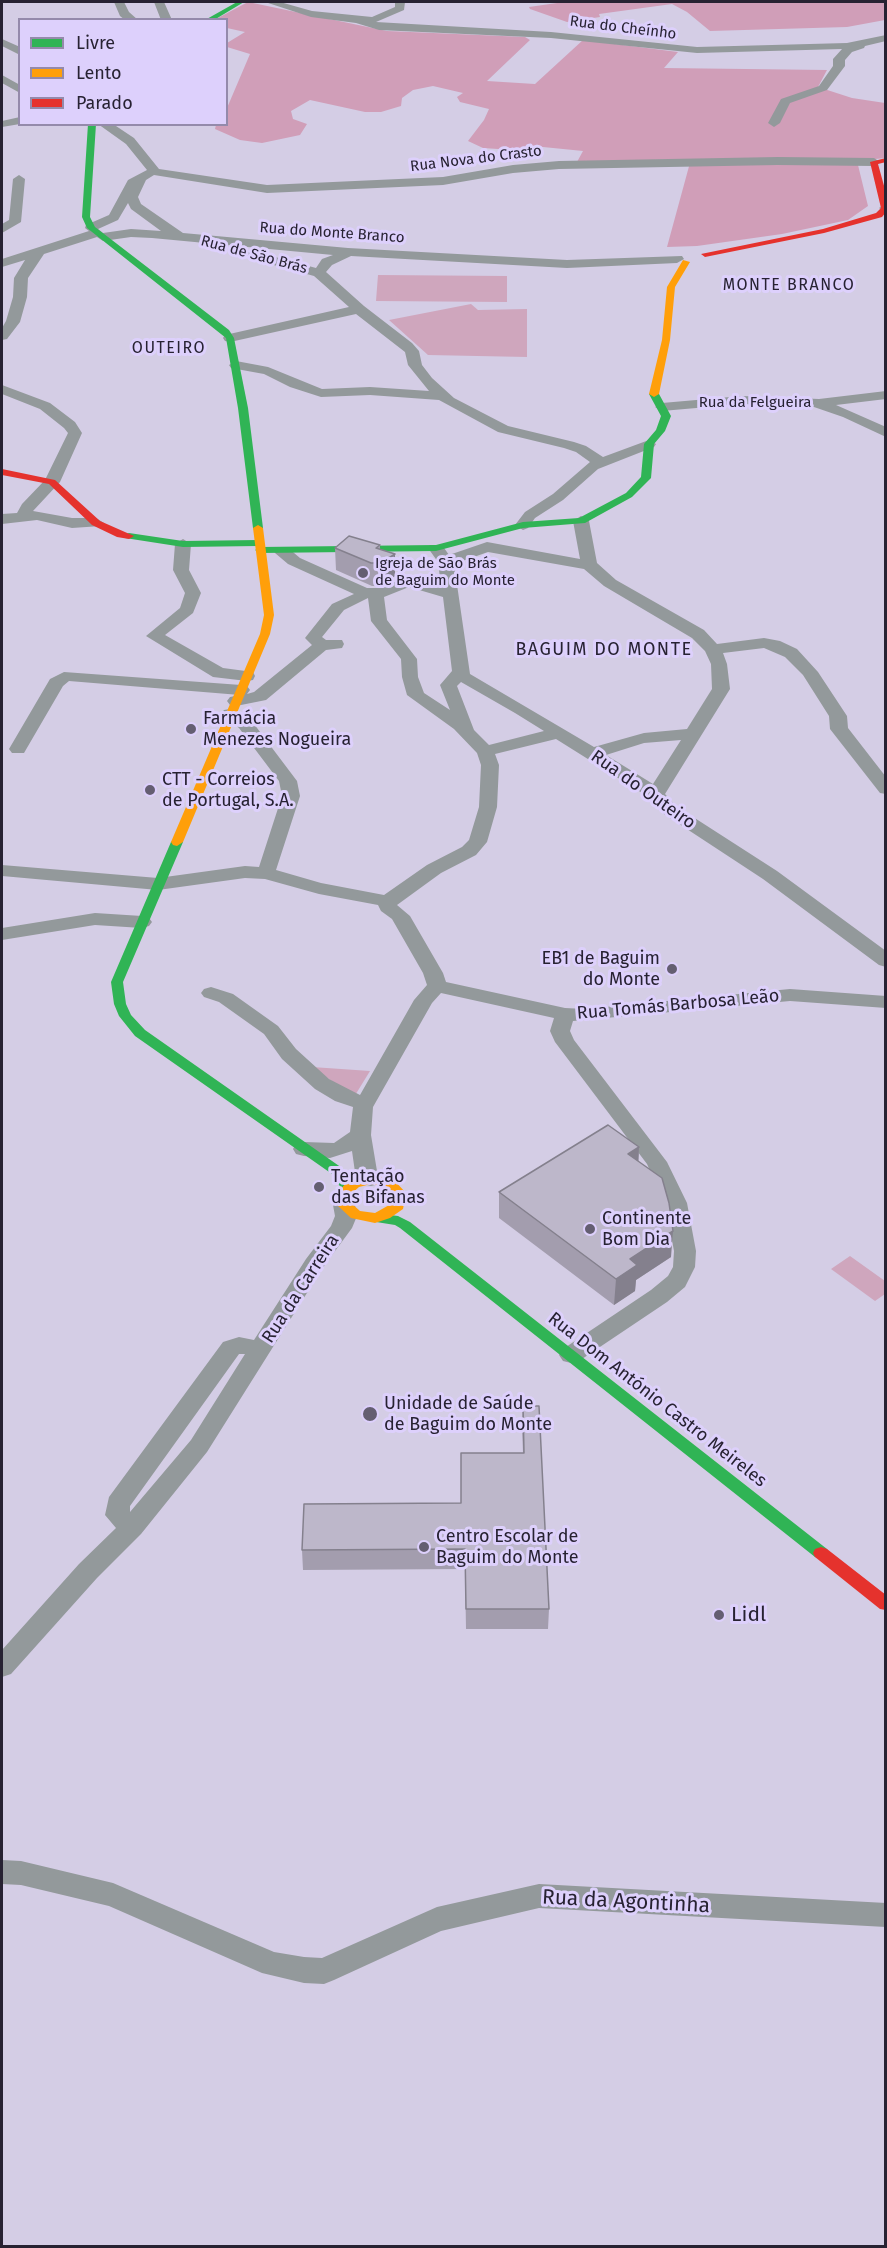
<!DOCTYPE html>
<html>
<head>
<meta charset="utf-8">
<style>
  body { margin:0 }
  #map { position:relative; width:887px; height:2248px; overflow:hidden; background:#d4cde5; font-family:"Fira Sans",sans-serif }
  canvas { display:block }
  .frame { position:absolute; inset:0; border:3px solid #272232; pointer-events:none }
  .legend { position:absolute; left:18px; top:18px; width:210px; height:108px; box-sizing:border-box; background:#ddd0fc; border:2px solid #948aab; margin:0; padding:8px 10px; list-style:none; font-size:18px; color:#272232 }
  .legend li { display:flex; align-items:center; gap:12px; height:30px }
  .legend b { width:30px; border:2px solid #948aab }
</style>
</head>
<body>
<div id="map">
<canvas width="887" height="2248"></canvas>
<div class="frame"></div>
<ul class="legend">
<li><b style="height:8px;background:#30b455"></b>Livre</li>
<li><b style="height:8px;background:#ff9f0a"></b>Lento</li>
<li><b style="height:8px;background:#e5322d"></b>Parado</li>
</ul>
</div>
<script>
const ctx = document.querySelector('canvas').getContext('2d');
ctx.lineJoin = 'round';
function paint(path, color) { ctx.fillStyle = color; ctx.fill(path, 'evenodd'); }
const toPath = rows => new Path2D(rows.map(r => 'M' + r).join(''));
function strokePath(path, color, width, dash) { ctx.strokeStyle = color; ctx.lineWidth = width; ctx.lineCap = dash ? 'butt' : 'round'; ctx.setLineDash(dash || []); ctx.stroke(path); }
function drawText(font, color, halo, rows, align = 'center') {
  ctx.font = font + ' "Fira Sans",sans-serif'; ctx.lineWidth = 6; ctx.setLineDash([]); ctx.textBaseline = 'middle'; ctx.strokeStyle = halo; ctx.fillStyle = color; for (const [text, x, y, turn = 0] of rows) {
    ctx.save(); ctx.translate(x, y); ctx.rotate((+turn || 0) * Math.PI / 180); ctx.textAlign = isNaN(turn) ? turn : align; if (halo) ctx.strokeText(text, 0, 0); ctx.fillText(text, 0, 0); ctx.restore();
  }
}
const green = toPath([
  [378,275,507,276,507,302,376,301],
  [471,304,478,310,527,309,527,357,428,355,389,320],
  [312,1067,370,1071,354,1097],
  [850,1256,885,1281,885,1294,875,1301,831,1269]
]);
const forest = toPath([
  [248,2,387,31,525,37,530,40,487,81,535,84,583,40,678,52,664,68,827,70,818,87,852,98,885,103,885,158,857,161,868,206,848,220,782,234,697,246,667,247,691,159,577,162,583,151,533,146,528,151,483,148,468,141,484,120,489,109,460,102,457,97,463,93,433,86,413,90,402,98,401,106,381,112,365,112,310,100,291,111,293,119,307,124,300,135,262,143,240,140,215,129,216,125,226,124,227,108,250,54,227,47,227,43,245,32,227,28,226,20,214,20],
  [564,2,885,2,885,20,847,27,710,31,687,12,672,4,599,14,600,17,567,22,530,9,529,7]
]);
const street = toPath([
  [114,2,124,2,129,12,138,20,125,20,120,16,114,2],
  [154,2,164,2,172,20,161,20,154,2],
  [265,2,280,2,312,11,372,17,395,7,395,2,405,2,404,10,376,22,551,32,697,47,847,43,886,35,886,41,865,46,864,48,852,52,845,60,845,66,827,90,790,103,780,123,774,127,768,123,781,99,819,86,833,66,833,59,842,49,697,53,551,38,379,30,356,23,311,17,265,2],
  [2,39,20,47,20,55,2,46,2,39],
  [2,75,20,85,20,93,2,83,2,75],
  [20,117,20,124,2,127,2,121,20,117],
  [98,124,113,124,134,138,159,169,267,185,443,177,513,165,559,161,778,157,874,158,880,162,874,166,778,165,559,169,513,173,443,185,267,193,154,175,146,180,138,197,141,204,183,233,348,248,567,260,682,256,684,259,677,263,567,268,351,256,332,265,326,272,364,306,412,343,419,351,422,365,432,378,454,398,508,426,574,442,586,446,603,457,649,440,656,444,654,447,598,469,563,500,535,518,528,528,523,530,515,525,525,512,553,494,590,462,576,452,564,448,498,432,439,400,370,395,321,397,290,387,264,374,231,368,229,365,236,361,268,367,322,389,370,387,429,391,408,365,405,352,356,314,230,342,225,341,223,338,225,335,349,307,314,276,248,258,246,255,248,252,253,251,316,268,322,259,333,255,152,238,131,237,103,241,97,237,44,254,28,278,27,297,20,322,7,339,2,340,2,328,6,321,13,297,14,278,25,260,2,267,2,259,89,231,85,228,86,225,109,215,128,180,147,170,126,144,98,124],
  [128,203,131,209,161,231,131,229,103,233,98,229,118,220,128,203],
  [19,175,25,179,21,222,2,233,2,224,9,220,13,179,19,175],
  [885,204,886,204,886,213,879,208,885,204],
  [2,385,50,403,75,422,82,433,60,482,33,511,72,518,96,518,104,523,101,526,72,528,37,520,2,524,2,514,17,513,22,504,45,480,68,433,64,428,40,409,2,394,2,385],
  [886,391,886,399,836,405,886,427,886,437,843,417,814,407,742,404,662,411,655,407,662,403,742,396,819,399,886,391],
  [581,516,589,521,597,563,616,580,704,630,717,644,764,638,780,641,797,649,818,672,847,716,848,728,886,777,886,794,880,793,830,729,829,716,803,675,785,657,764,648,723,653,727,664,730,689,665,794,676,806,777,871,886,951,886,967,879,965,763,879,664,814,650,798,556,739,495,754,499,765,497,807,487,842,476,855,441,873,397,905,410,916,443,973,446,982,565,1008,585,1009,790,989,886,996,886,1008,790,1001,573,1021,570,1031,574,1040,667,1162,687,1203,696,1251,695,1267,685,1287,667,1302,579,1361,571,1363,563,1361,559,1355,563,1349,651,1290,668,1276,673,1267,674,1251,665,1203,647,1164,555,1042,550,1031,554,1018,441,993,432,1003,373,1107,371,1135,377,1171,382,1179,379,1184,371,1186,363,1184,355,1172,352,1151,330,1158,304,1156,296,1154,293,1149,296,1144,304,1142,334,1143,350,1132,353,1107,335,1101,315,1089,282,1059,264,1034,219,1002,204,997,201,993,204,989,211,987,233,994,278,1026,296,1049,329,1079,360,1095,414,1000,427,985,423,973,392,919,381,911,378,905,319,894,265,879,245,878,158,890,2,876,2,865,158,878,245,866,259,867,282,796,279,781,239,728,221,714,224,710,230,709,251,720,297,781,300,796,276,870,321,883,384,895,427,865,462,847,469,840,479,807,481,765,477,753,454,729,407,695,402,677,401,659,371,621,368,598,344,610,322,637,326,640,342,640,344,644,342,648,326,650,266,700,236,706,230,705,227,701,230,697,240,695,69,681,63,686,24,753,12,753,9,749,50,679,64,672,241,685,247,686,250,690,247,694,254,692,312,645,305,638,332,604,354,594,288,564,275,553,273,550,275,547,287,547,300,558,367,588,382,588,407,576,441,586,438,562,428,548,430,545,442,545,449,555,487,542,580,559,573,521,581,516],
  [488,552,584,569,604,586,692,638,705,651,711,664,712,689,687,729,644,733,594,747,470,674,454,564,488,552],
  [409,587,443,597,452,671,440,685,450,710,424,693,418,677,417,659,387,620,384,597,409,587],
  [461,682,515,713,544,731,489,745,474,730,457,686,461,682],
  [681,740,653,784,606,755,644,743,681,740],
  [183,539,191,544,189,570,201,593,193,613,165,635,223,668,253,672,255,676,253,680,247,681,213,677,146,636,180,608,185,593,173,570,175,544,183,539],
  [95,913,142,916,149,918,152,922,149,926,142,928,95,925,2,940,2,928,95,913],
  [344,1198,352,1200,355,1205,357,1216,352,1228,322,1269,207,1452,141,1534,97,1578,11,1674,2,1677,2,1650,79,1564,116,1528,105,1515,109,1497,223,1342,239,1337,254,1340,306,1259,331,1226,335,1216,333,1205,336,1200,344,1198],
  [239,1354,245,1354,191,1440,130,1512,130,1506,239,1354],
  [2,1860,21,1861,113,1883,274,1952,304,1957,322,1958,437,1907,539,1884,886,1903,886,1927,539,1908,441,1931,334,1980,324,1984,304,1983,262,1973,109,1906,21,1885,2,1884,2,1860]
]);
const fast = toPath([
  [237,2,244,2,214,20,205,20,237,2],
  [88,124,96,124,90,217,95,227,229,330,234,338,248,408,263,528,262,530,254,530,253,528,238,408,226,338,87,228,82,217,88,124],
  [654,391,659,394,671,416,665,431,654,444,651,478,632,497,585,523,523,528,436,551,260,553,255,550,260,547,436,545,523,522,579,518,626,493,641,477,644,444,656,430,661,416,649,394,654,391],
  [129,533,183,541,258,540,263,543,258,546,183,547,125,538,125,534,129,533],
  [177,838,183,842,123,982,126,1004,131,1015,145,1030,342,1168,355,1188,353,1191,343,1191,332,1174,135,1036,119,1016,114,1004,111,982,171,842,177,838],
  [375,1213,398,1216,410,1222,827,1549,829,1553,827,1557,821,1559,815,1557,400,1228,395,1225,370,1221,368,1218,370,1215,375,1213]
]);
const slow = toPath([
  [683,260,690,262,675,287,670,340,659,394,654,397,649,394,662,340,667,287,683,260],
  [258,525,263,528,274,615,270,634,183,842,177,846,173,845,171,842,260,634,264,615,253,528,258,525],
  [371,1174,393,1179,406,1193,403,1209,390,1218,375,1223,351,1218,337,1205,337,1193,349,1180,371,1174],
  [371,1184,384,1186,392,1194,391,1204,375,1213,360,1211,351,1203,351,1194,359,1187,371,1184]
]);
const jam = toPath([
  [886,158,886,162,878,164,886,193,886,212,882,217,824,233,705,257,701,254,823,229,876,213,881,208,870,162,886,158],
  [2,469,55,480,100,521,134,536,129,539,117,537,92,525,49,484,2,475,2,469],
  [821,1547,827,1549,886,1595,886,1610,880,1609,815,1557,813,1553,815,1549,821,1547]
]);
const wall = toPath([
  [380,545,380,549,395,576,381,586,372,586,336,570,335,548],
  [639,1147,638,1162,671,1257,636,1280,635,1291,614,1305,499,1218,499,1192],
  [523,1406,549,1609,548,1629,466,1629,465,1569,303,1570,302,1550,461,1503,523,1453,522,1426]
]);
const shadedWall = toPath([
  [395,554,395,576,381,586,381,563],
  [639,1147,638,1173,628,1154],
  [673,1231,671,1257,636,1280,635,1291,614,1305,616,1279,630,1259]
]);
const building = toPath([
  [349,536,380,545,376,548,395,554,381,563,371,563,335,548,349,536],
  [608,1125,639,1147,628,1154,662,1178,669,1203,673,1231,630,1259,637,1265,616,1279,499,1192,608,1125],
  [523,1406,539,1406,549,1609,466,1609,465,1549,302,1550,304,1504,461,1503,461,1453,524,1453,523,1406]
]);
const markers = [
  [363,573,6,"#645e71"],
  [191,729,6,"#645e71"],
  [150,790,6,"#645e71"],
  [672,969,6,"#645e71"],
  [319,1187,6,"#645e71"],
  [590,1229,6,"#645e71"],
  [370,1414,8,"#645e71"],
  [424,1547,6,"#645e71"],
  [719,1615,6,"#645e71"]
];
const farStreetnames = [
  ["Rua do Cheínho",623,28,7],
  ["Rua Nova do Crasto",476,159,-7],
  ["Rua do Monte Branco",332,233,4],
  ["Rua de São Brás",254,255,15],
  ["Rua da Felgueira",755,403]
];
const farPoinames = [
  ["Igreja de São Brás",375,564],
  ["de Baguim do Monte",375,581]
];
const farNeighbourhoodnames = [
  ["MONTE BRANCO",789,286],
  ["OUTEIRO",169,349]
];
const farQuarternames = [
  ["BAGUIM DO MONTE",604,650]
];
const poiNames = [
  ["Farmácia",203,719],
  ["Menezes Nogueira",203,740],
  ["CTT - Correios",162,780],
  ["de Portugal, S.A.",162,801],
  ["EB1 de Baguim",660,959,"right"],
  ["do Monte",660,980,"right"],
  ["Tentação",331,1177],
  ["das Bifanas",331,1198],
  ["Continente",602,1219],
  ["Bom Dia",602,1240],
  ["Unidade de Saúde",384,1404],
  ["de Baguim do Monte",384,1425],
  ["Centro Escolar de",436,1537],
  ["Baguim do Monte",436,1558]
];
const streetNames = [
  ["Rua do Outeiro",643,790,35],
  ["Rua Tomás Barbosa Leão",678,1005,-5],
  ["Rua da Carreira",301,1289,-57],
  ["Rua Dom António Castro Meireles",657,1400,38]
];
const nearPoinames = [
  ["Lidl",731,1615]
];
const nearStreetnames = [
  ["Rua da Agontinha",626,1902,3]
];
paint(green, '#cfa6bd');
paint(forest, '#d09eb8');
paint(street, '#93999b');
paint(fast, '#30b455');
paint(slow, '#ff9f0a');
paint(jam, '#e5322d');
paint(wall, '#a39dae');
paint(shadedWall, '#84808d');
paint(building, '#bdb7ca');
strokePath(building, '#84808d', 1.5);
for (const [x, y, r, color] of markers) { const dot = new Path2D(); dot.arc(x, y, r, 0, 2 * Math.PI); ctx.fillStyle = color; ctx.fill(dot); strokePath(dot, '#ddd0fc', 2); }
drawText('15px', '#272232', '#ddd0fc', farStreetnames);
drawText('15px', '#272232', '#ddd0fc', farPoinames, 'left');
ctx.letterSpacing = '1.5px';
drawText('16px', '#272232', '#ddd0fc', farNeighbourhoodnames);
ctx.letterSpacing = '0px';
ctx.letterSpacing = '1.5px';
drawText('18px', '#272232', '#ddd0fc', farQuarternames);
ctx.letterSpacing = '0px';
drawText('18px', '#272232', '#ddd0fc', poiNames, 'left');
drawText('18px', '#272232', '#ddd0fc', streetNames);
drawText('21px', '#272232', '#ddd0fc', nearPoinames, 'left');
drawText('21px', '#272232', '#ddd0fc', nearStreetnames);
</script>
</body>
</html>
